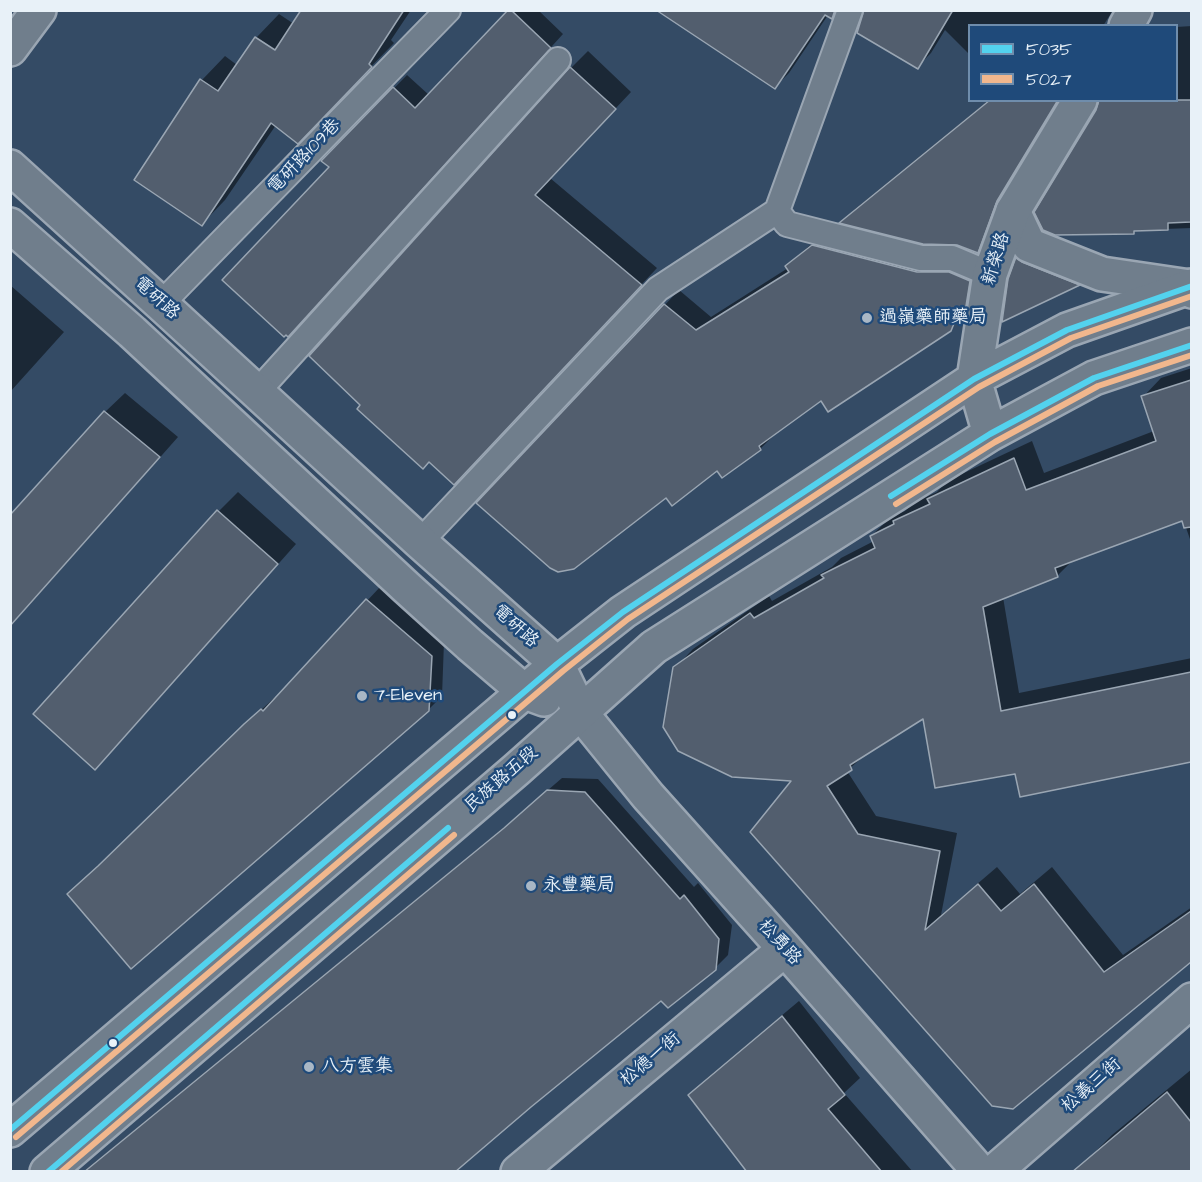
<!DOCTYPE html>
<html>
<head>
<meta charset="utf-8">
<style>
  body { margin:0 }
  #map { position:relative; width:1202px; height:1182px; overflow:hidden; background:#344b65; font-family:"Architects Daughter",sans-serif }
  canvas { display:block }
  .frame { position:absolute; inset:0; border:12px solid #e8f1f8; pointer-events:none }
  .legend { position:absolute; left:968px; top:24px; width:210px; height:78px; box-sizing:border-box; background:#1f4a7a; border:2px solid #6f8dac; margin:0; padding:8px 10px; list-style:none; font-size:18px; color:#e8f1f8 }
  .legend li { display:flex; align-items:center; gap:12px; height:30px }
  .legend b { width:30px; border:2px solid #6f8dac }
</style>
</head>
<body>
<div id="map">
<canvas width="1202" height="1182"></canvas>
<div class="frame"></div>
<ul class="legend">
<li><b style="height:8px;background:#53d2ee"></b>5035</li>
<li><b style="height:8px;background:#f1b78d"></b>5027</li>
</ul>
</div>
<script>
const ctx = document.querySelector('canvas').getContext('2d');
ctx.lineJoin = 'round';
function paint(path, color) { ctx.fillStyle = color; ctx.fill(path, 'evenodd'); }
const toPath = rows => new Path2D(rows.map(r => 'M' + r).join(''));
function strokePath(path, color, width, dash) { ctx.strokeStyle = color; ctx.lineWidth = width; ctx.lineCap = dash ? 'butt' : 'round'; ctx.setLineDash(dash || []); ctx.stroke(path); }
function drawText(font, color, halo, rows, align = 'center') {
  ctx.font = font + ' "Architects Daughter","LXGW WenKai TC",sans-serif'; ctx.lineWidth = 5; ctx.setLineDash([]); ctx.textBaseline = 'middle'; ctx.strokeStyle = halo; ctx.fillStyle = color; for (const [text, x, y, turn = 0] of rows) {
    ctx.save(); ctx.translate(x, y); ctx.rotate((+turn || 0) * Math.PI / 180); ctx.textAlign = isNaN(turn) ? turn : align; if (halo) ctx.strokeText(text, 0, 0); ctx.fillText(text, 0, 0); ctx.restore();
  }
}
const shadow = toPath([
  [303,10,411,10,391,40,394,43,321,118,276,125,225,200,202,224,136,179,202,80,225,56,237,65,256,38,279,14,294,24],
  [510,10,538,10,563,34,301,322,331,167,323,161,407,75,429,95],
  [660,10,838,10,831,17,828,15,789,73,775,87],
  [865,10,1113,10,1103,26,970,26,970,55,945,30,931,53,917,67],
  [1192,26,1192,228,1136,230,1133,233,1055,234,1176,100,1176,27],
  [588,51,631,92,550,178,657,268,471,466,362,405,571,68],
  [989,100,1062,100,991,238,977,252,957,243,842,222,855,209],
  [827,231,984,267,979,297,968,308,965,314,950,329,821,398,774,435,760,449,666,496,478,503,679,290,711,317,788,268,787,266,802,252],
  [1030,245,1091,272,1079,284,1004,319,1010,279,1017,258],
  [10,285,64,332,10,392],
  [1192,368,1192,545,1183,519,1073,560,1058,575,1003,597,1019,693,1192,658,1192,761,1021,796,1016,772,924,716,868,752,847,771,876,816,957,833,941,915,997,867,1020,894,1052,867,1123,955,1192,907,1192,960,1012,1107,794,779,675,668,693,649,769,596,772,601,832,567,841,558,874,541,871,536,890,518,905,511,913,503,937,492,947,481,1032,441,1044,473,1154,431,1143,397,1161,378],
  [125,393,178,437,10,627,10,517,105,412],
  [238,492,296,544,114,749,95,768,219,511],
  [380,587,444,642,442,696,428,710,113,853,260,711,275,697,276,698],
  [562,778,598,779,694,887,698,883,732,925,728,955,715,968,661,998,452,1172,83,1172,519,815],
  [799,1001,860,1078,844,1093,913,1172,749,1172,690,1095,706,1079],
  [1192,1069,1192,1172,1085,1172,1081,1166,1112,1135]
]);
const building = toPath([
  [301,10,404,10,369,64,372,67,298,144,271,123,202,226,134,180,200,79,218,91,255,37,275,50,301,10],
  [508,10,511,10,551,48,288,337,286,335,284,337,222,280,329,167,321,161,393,87,415,108,508,10],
  [656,10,835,10,832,19,825,15,775,89,656,10],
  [864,10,953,10,918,69,857,33,864,10],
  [570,67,616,109,535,195,642,285,454,485,429,462,423,469,357,409,360,405,309,356,570,67],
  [990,100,1058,100,997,201,978,253,957,245,923,244,839,223,990,100],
  [1099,100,1191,100,1191,222,1168,223,1168,230,1134,231,1134,234,1055,235,1043,230,1034,212,1096,110,1099,100],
  [812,245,917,272,949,272,970,281,965,312,959,311,951,331,828,412,821,401,759,446,761,450,722,478,717,471,672,506,666,498,574,569,558,572,550,568,476,503,664,304,696,330,789,272,785,266,812,245],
  [1016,257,1022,262,1080,285,1002,322,1008,279,1016,257],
  [1191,380,1191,527,1184,528,1182,521,1055,568,1058,577,983,607,1001,711,1191,672,1191,762,1020,797,1015,774,935,788,923,719,850,765,852,770,827,786,858,834,940,851,925,930,978,884,1001,911,1034,884,1104,972,1191,911,1191,962,1013,1109,992,1106,750,832,791,781,732,777,678,751,663,727,673,667,750,613,754,618,824,578,821,575,875,548,870,536,894,524,893,521,930,504,927,499,1014,458,1026,490,1156,441,1141,396,1191,380],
  [104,411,160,457,10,626,10,515,104,411],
  [217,510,278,564,95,770,33,714,217,510],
  [366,599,432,656,429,711,131,969,67,894,98,866,244,724,261,709,263,711,366,599],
  [547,790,585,792,680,899,684,895,719,939,716,970,668,1008,661,1001,531,1107,455,1172,84,1172,504,828,547,790],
  [782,1016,845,1095,828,1109,882,1172,747,1172,688,1095,782,1016],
  [1167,1092,1191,1122,1191,1172,1072,1172,1167,1092]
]);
const lane = toPath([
  [850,10,777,211,787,224,921,258,952,258,990,274],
  [161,304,448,10],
  [257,392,558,60],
  [420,542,658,289,777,211]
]);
const street = toPath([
  [10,49,39,10],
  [1013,211,1029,245,1102,274,1190,287,1192,291],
  [580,712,648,796,785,949,980,1172],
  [518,1172,785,949],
  [994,1172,1192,1000]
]);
const secondary = toPath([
  [1126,26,1135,10],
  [10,167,161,304,420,542,557,664,580,712],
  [10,225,132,332,407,588,470,645,525,692,544,699],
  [990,434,974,379,990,274,1013,211,1080,100],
  [10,1130,557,664,623,612,974,379,1067,330,1192,286],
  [47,1172,516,770,654,647,990,434,1094,378,1192,345]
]);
const bus1 = toPath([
  [891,496,990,434,1094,378,1192,345],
  [10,1130,557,664,623,612,974,379,1067,330,1192,286],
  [48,1172,448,828]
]);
const bus2 = toPath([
  [896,504,995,442,1098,386,1192,355],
  [16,1137,563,671,628,619,979,387,1071,338,1192,296],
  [61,1172,454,835]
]);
const markers = [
  [867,318,6,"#a9b7c5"],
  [362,696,6,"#a9b7c5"],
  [512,715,5,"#e8f1f8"],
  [531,886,6,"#a9b7c5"],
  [113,1043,5,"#e8f1f8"],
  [309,1067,6,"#a9b7c5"]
];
const streetNames = [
  ["電研路109巷",305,157,-46],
  ["新榮路",997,259,-73],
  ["電研路",156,299,42],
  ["電研路",515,627,42],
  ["民族路五段",502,780,-41],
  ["松勇路",779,943,48],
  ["松德一街",651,1060,-40],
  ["松義三街",1092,1086,-41]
];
const poiNames = [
  ["過嶺藥師藥局",879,318],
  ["7-Eleven",374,696],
  ["永豐藥局",543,886],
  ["八方雲集",321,1067]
];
paint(shadow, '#0007');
paint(building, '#525e6e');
strokePath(building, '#9aa6b3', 1.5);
strokePath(lane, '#9aa6b3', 28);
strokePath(street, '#9aa6b3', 38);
strokePath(secondary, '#9aa6b3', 38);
strokePath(lane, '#707e8c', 24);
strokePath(street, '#707e8c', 33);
strokePath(secondary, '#707e8c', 33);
strokePath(bus1, '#53d2ee', 6);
strokePath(bus2, '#f1b78d', 6);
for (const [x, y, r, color] of markers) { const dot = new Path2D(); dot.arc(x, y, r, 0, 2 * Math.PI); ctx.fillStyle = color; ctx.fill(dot); strokePath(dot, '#1f4a7a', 2); }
drawText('18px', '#e8f1f8', '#1f4a7a', streetNames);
drawText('18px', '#e8f1f8', '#1f4a7a', poiNames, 'left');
</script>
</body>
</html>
